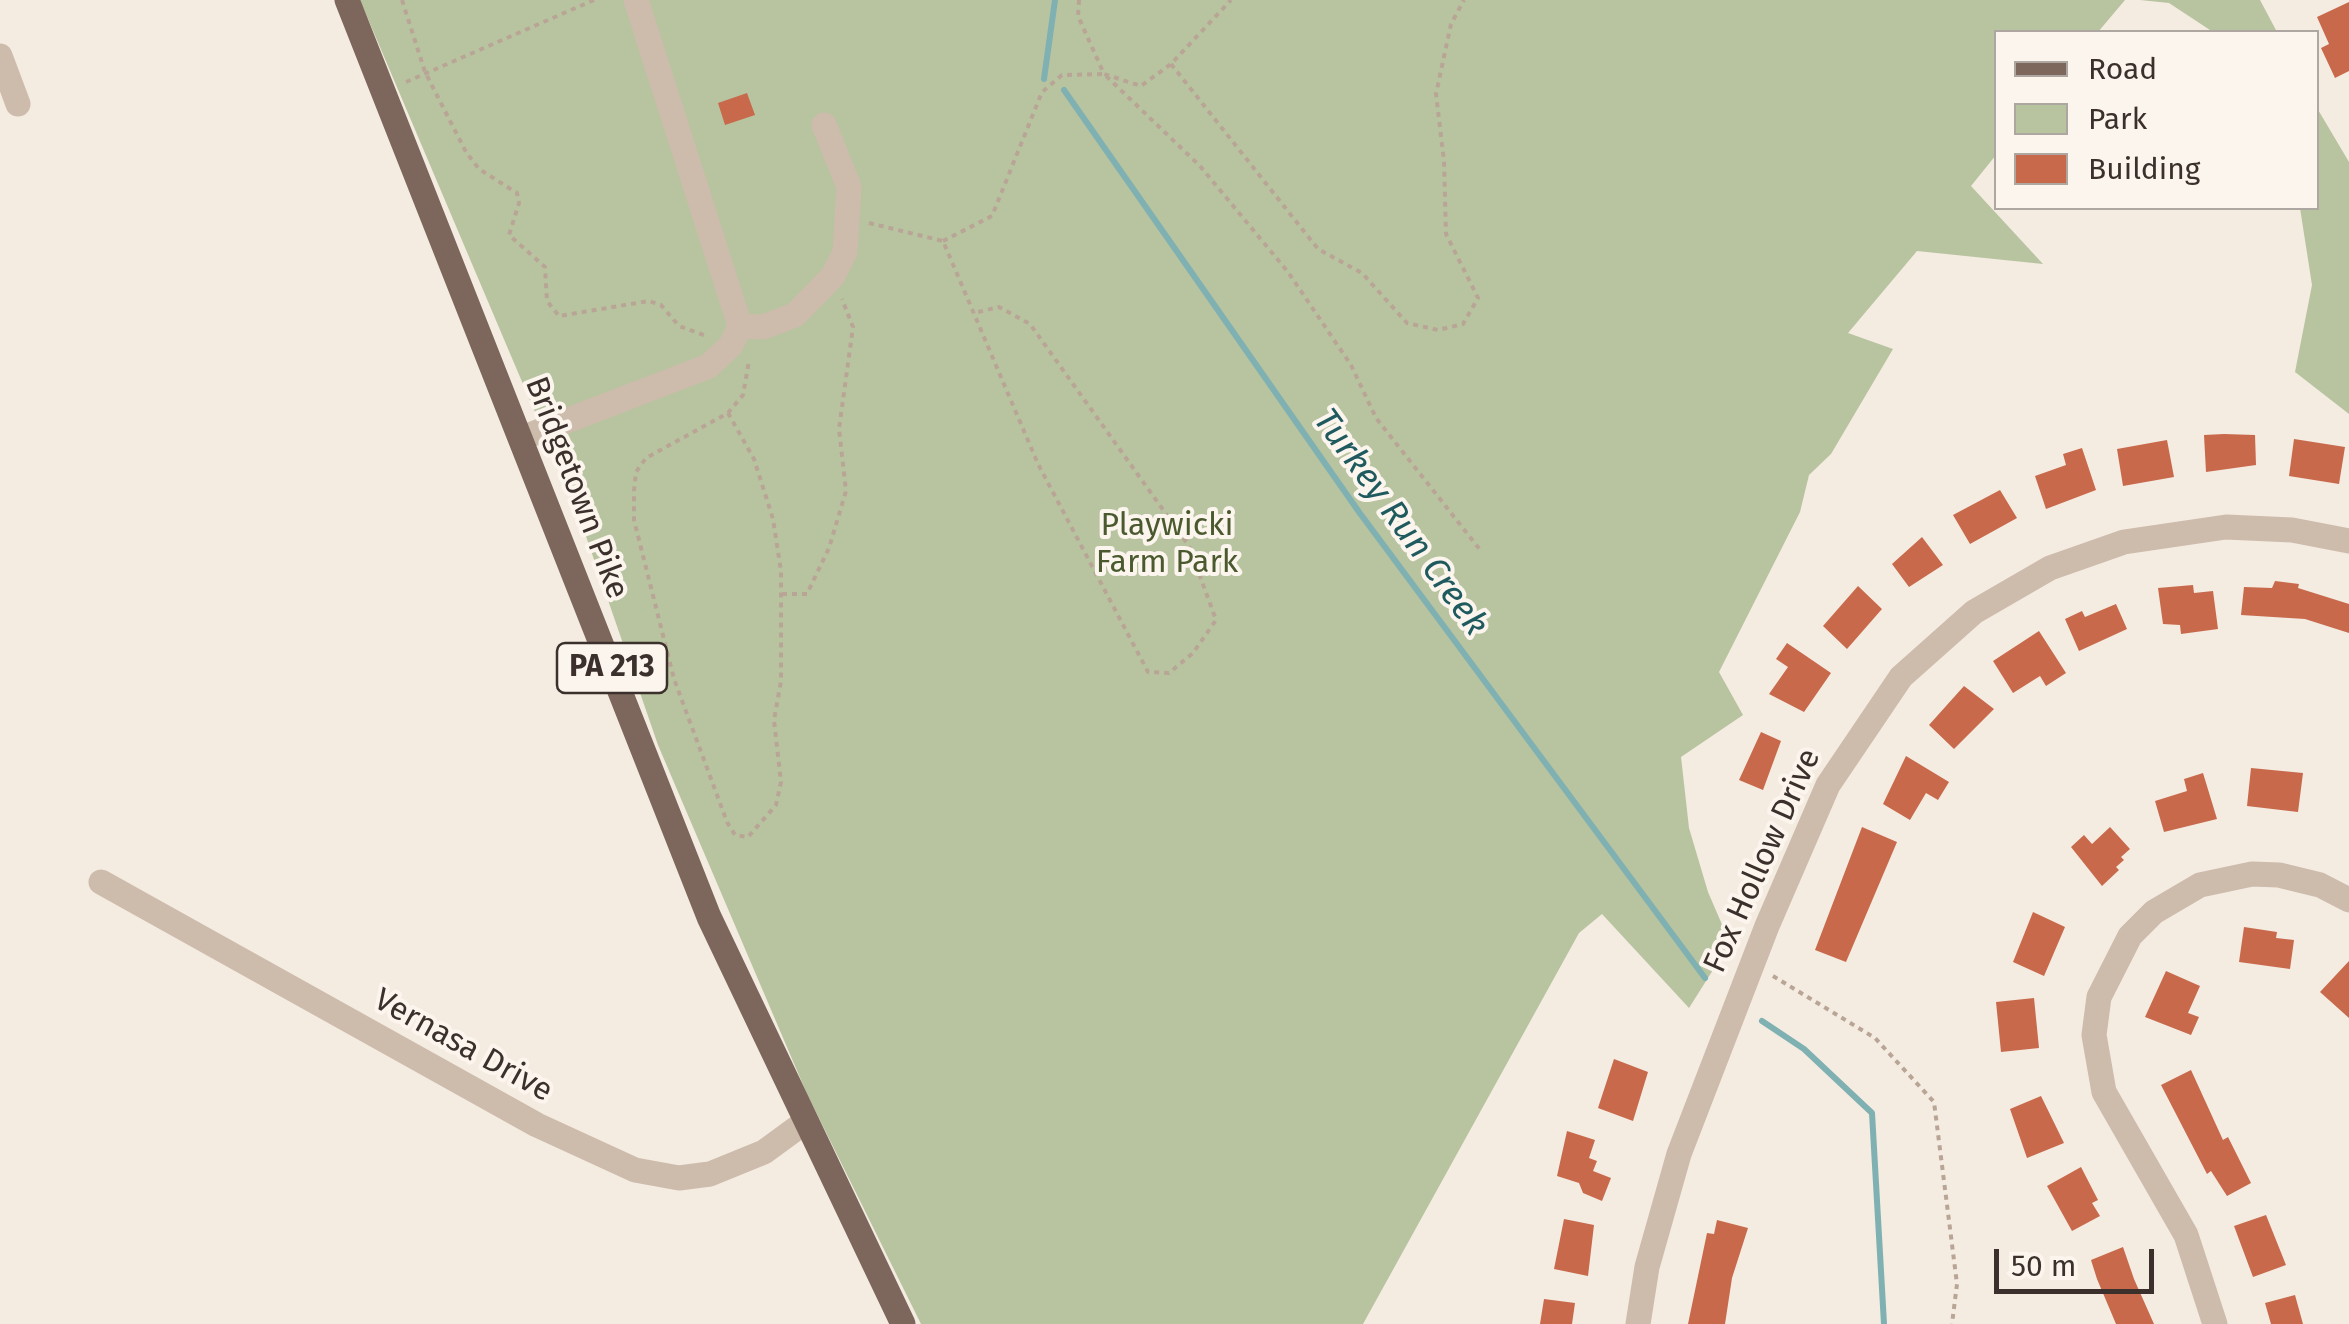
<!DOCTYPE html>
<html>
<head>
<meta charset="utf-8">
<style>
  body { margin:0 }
  #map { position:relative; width:2349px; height:1324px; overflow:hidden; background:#f4ebe1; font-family:"Fira Sans",sans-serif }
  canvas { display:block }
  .legend { position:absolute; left:1994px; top:30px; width:325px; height:180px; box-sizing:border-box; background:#fbf5ee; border:2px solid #aea6a0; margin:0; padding:12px 18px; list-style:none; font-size:30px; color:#3b302b }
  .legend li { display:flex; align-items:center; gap:20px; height:50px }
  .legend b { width:50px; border:2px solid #aea6a0 }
  .scale { position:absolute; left:1994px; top:1249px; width:160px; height:45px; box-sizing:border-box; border:5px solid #3b302b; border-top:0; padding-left:12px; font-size:30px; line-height:35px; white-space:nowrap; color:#3b302b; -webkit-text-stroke:8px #fbf5ee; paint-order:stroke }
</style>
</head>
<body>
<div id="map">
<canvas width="2349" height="1324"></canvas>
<ul class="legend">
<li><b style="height:12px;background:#7d675c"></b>Road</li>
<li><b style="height:28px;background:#b8c4a0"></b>Park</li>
<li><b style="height:28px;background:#c8694b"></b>Building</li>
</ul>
<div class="scale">50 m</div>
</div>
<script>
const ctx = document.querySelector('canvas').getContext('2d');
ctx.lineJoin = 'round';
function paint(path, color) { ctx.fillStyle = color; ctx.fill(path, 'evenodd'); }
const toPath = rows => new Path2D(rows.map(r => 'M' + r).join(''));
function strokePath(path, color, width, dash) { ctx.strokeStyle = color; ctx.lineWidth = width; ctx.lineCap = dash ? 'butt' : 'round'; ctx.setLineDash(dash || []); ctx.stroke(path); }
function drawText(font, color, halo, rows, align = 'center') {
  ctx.font = font + ' "Fira Sans",sans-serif'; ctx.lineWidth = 8; ctx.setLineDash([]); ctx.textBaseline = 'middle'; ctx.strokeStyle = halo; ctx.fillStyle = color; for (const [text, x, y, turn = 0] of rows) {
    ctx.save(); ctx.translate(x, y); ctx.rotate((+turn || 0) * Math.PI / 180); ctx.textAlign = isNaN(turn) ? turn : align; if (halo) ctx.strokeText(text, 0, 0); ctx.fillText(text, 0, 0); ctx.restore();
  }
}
const green = toPath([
  [360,0,2125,0,2098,32,1996,32,1996,155,1971,186,2043,264,1917,251,1848,333,1893,349,1831,454,1809,475,1800,512,1719,672,1743,715,1681,757,1689,828,1708,892,1730,943,1689,1008,1602,914,1579,933,1363,1324,921,1324,807,1094,658,745,579,516],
  [2140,0,2260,0,2277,32,2213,32,2169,3],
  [2317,108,2349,162,2349,414,2295,372,2312,285,2300,208,2316,208]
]);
const stream = toPath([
  [1044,79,1055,0],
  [1064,90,1359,512,1705,978],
  [1762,1021,1804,1049,1872,1113,1884,1324]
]);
const building = toPath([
  [2349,2,2349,71,2335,78,2321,48,2329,44,2317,17],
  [747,93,755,115,725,125,718,103],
  [2224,434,2255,435,2256,465,2206,472,2204,435],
  [2294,439,2345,447,2339,484,2289,476],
  [2167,440,2174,477,2123,486,2117,449],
  [2082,448,2096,490,2046,509,2035,476,2066,465,2063,454],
  [2000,490,2017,518,1970,544,1953,515],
  [1922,537,1943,565,1909,587,1892,564],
  [2275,581,2299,584,2298,588,2349,604,2349,633,2305,619,2241,615,2244,587,2272,588],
  [2193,585,2194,593,2213,591,2218,629,2181,634,2180,625,2163,624,2158,588],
  [1858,586,1882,609,1847,649,1823,626],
  [2116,604,2127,629,2079,651,2065,619,2082,611,2085,617],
  [2039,631,2066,673,2046,686,2040,676,2013,693,1993,661],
  [1787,643,1831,673,1804,712,1769,694,1788,667,1776,659],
  [1964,686,1994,709,1954,749,1929,725],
  [1761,732,1781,741,1763,790,1739,780],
  [1906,756,1949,782,1938,800,1926,793,1910,820,1883,804],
  [2251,768,2303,773,2298,812,2247,806],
  [2203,773,2217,819,2164,832,2155,801,2187,791,2184,779],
  [1862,827,1897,842,1846,962,1815,950],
  [2110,827,2130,849,2121,857,2124,860,2116,867,2119,870,2102,886,2071,847,2084,835,2092,844],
  [2033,912,2065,927,2044,976,2013,962],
  [2244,927,2277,932,2276,938,2294,940,2290,969,2239,962],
  [2349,961,2349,1018,2320,992],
  [2166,971,2200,986,2188,1013,2199,1017,2191,1035,2145,1017],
  [2034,998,2039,1048,2001,1052,1996,1002],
  [1614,1059,1648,1072,1633,1121,1598,1108],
  [2191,1070,2223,1140,2228,1137,2251,1183,2227,1196,2211,1171,2207,1174,2161,1085],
  [2041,1096,2064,1143,2027,1158,2010,1109],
  [1567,1131,1595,1140,1589,1158,1597,1161,1593,1171,1611,1178,1602,1201,1583,1193,1579,1183,1557,1176],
  [2081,1167,2098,1200,2092,1203,2100,1216,2072,1231,2047,1186],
  [2266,1215,2286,1265,2253,1277,2234,1226],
  [1564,1219,1594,1225,1588,1276,1554,1269],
  [1717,1220,1748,1228,1732,1278,1725,1324,1688,1324,1707,1233,1714,1234],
  [2123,1247,2134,1279,2154,1324,2116,1324,2097,1279,2091,1260],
  [2295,1295,2303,1324,2271,1324,2265,1303],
  [1544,1299,1575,1303,1572,1324,1540,1324]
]);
const path = toPath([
  [402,0,425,72,466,152,479,169,517,193,519,203,509,235,545,267,547,301,559,316,649,301,661,305,679,326,706,336],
  [1079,0,1078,16,1104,74,1141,86,1171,64,1231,0],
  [1171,64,1318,249,1362,273,1407,323,1438,330,1463,324,1478,298,1446,234,1444,161,1436,94,1451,24,1464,0],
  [406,82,594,0],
  [869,223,943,241,1038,464,1148,672,1169,673,1193,653,1216,620,1189,546,1030,324,999,307,974,313],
  [943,241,992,216,1042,92,1062,75,1104,74,1200,166,1288,272,1351,365,1376,418,1481,551],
  [728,413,754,459,773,519,781,571,781,681,774,720,781,782,776,805,748,837,735,835,727,822,674,679,634,520,634,491,636,472,646,458,728,413,743,395,749,361],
  [782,594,807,594,829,548,846,491,839,429,853,327,842,299],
  [1773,976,1875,1038,1934,1102,1957,1284,1952,1324]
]);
const minor = toPath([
  [0,56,18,104],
  [740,326,763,327,795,315,833,276,845,252,849,187,824,125],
  [522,438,709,366,731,345,740,326,636,0],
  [101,882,537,1125,635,1170,679,1178,710,1174,764,1152,805,1122],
  [1638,1324,1647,1267,1679,1154,1767,926,1828,785,1901,677,1974,612,2050,568,2124,542,2226,527,2292,530,2349,541],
  [2215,1324,2186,1235,2104,1092,2094,1035,2099,997,2130,936,2154,912,2200,885,2252,874,2279,875,2320,885,2349,900]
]);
const major = toPath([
  [347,0,709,917,903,1324]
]);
const shields = [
  [612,668,110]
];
const shieldNames = [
  ["PA 213",612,668]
];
const streetNames = [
  ["Bridgetown Pike",576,488,69],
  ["Fox Hollow Drive",1763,861,-66],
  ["Vernasa Drive",463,1046,29]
];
const parkNames = [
  ["Playwicki",1167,526],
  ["Farm Park",1167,563]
];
const waterNames = [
  ["Turkey Run Creek",1400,523,54]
];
paint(green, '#b8c4a0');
strokePath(stream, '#7fb0b2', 6);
paint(building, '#c8694b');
strokePath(path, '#b9a596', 4, [5, 5]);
strokePath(minor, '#cdbbac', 25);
strokePath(major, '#7d675c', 25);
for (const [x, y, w] of shields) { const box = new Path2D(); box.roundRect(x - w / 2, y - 25, w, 50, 8); ctx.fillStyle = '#fbf5ee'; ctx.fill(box); strokePath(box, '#3b302b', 2.5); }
drawText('bold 30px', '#3b302b', null, shieldNames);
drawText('32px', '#3b302b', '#fbf5ee', streetNames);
drawText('32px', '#4a5a2e', '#fbf5ee', parkNames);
drawText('italic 35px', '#1f5a5e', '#fbf5ee', waterNames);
</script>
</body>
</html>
